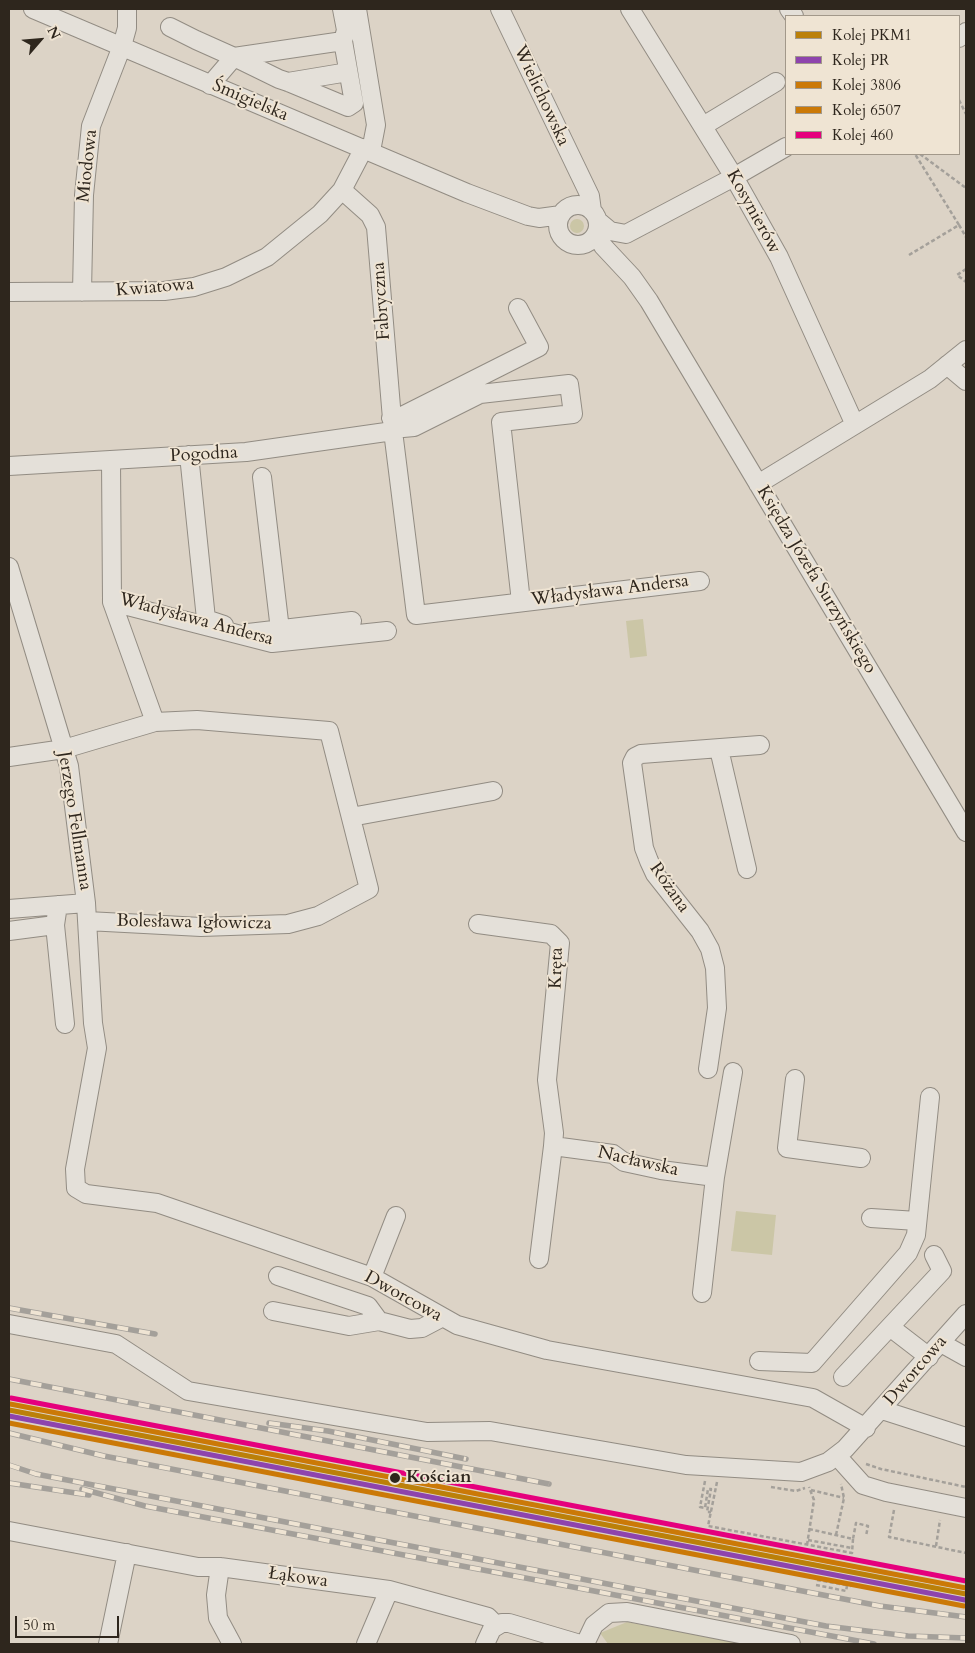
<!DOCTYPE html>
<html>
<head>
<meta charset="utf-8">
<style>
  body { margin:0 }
  #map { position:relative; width:975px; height:1653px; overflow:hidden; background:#dcd3c6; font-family:Cardo,serif }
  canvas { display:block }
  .frame { position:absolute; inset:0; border:10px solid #2e261d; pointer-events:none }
  .legend { position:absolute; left:785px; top:15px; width:175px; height:140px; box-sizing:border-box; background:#efe4d3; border:1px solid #a2988a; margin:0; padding:6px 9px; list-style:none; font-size:15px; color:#2e261d }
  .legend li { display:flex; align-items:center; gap:10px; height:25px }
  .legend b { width:25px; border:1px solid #a2988a }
  .north { position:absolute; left:15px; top:15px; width:50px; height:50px; -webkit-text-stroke:4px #efe4d3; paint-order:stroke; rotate:63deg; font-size:14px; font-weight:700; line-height:20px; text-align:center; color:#2e261d }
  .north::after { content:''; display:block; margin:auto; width:18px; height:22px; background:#2e261d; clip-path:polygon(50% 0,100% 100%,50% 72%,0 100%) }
  .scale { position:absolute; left:15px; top:1616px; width:104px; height:22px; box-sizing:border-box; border:2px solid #2e261d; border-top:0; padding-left:6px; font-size:15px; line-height:18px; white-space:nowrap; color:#2e261d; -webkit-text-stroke:4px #efe4d3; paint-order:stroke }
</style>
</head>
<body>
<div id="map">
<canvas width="975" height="1653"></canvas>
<div class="frame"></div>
<ul class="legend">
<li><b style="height:6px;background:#bb8009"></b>Kolej PKM1</li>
<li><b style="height:6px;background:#8e44ad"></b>Kolej PR</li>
<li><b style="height:6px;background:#cb7907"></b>Kolej 3806</li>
<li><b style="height:6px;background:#cb7907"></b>Kolej 6507</li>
<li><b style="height:6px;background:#e5007d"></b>Kolej 460</li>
</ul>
<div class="north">N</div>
<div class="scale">50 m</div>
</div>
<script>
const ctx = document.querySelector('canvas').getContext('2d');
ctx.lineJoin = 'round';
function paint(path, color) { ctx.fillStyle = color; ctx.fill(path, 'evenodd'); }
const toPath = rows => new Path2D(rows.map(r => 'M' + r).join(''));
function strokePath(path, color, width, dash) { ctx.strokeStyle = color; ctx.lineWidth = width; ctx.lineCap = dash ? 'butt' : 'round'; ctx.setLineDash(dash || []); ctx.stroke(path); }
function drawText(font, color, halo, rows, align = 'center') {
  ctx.font = font + ' Cardo,serif'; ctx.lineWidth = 4; ctx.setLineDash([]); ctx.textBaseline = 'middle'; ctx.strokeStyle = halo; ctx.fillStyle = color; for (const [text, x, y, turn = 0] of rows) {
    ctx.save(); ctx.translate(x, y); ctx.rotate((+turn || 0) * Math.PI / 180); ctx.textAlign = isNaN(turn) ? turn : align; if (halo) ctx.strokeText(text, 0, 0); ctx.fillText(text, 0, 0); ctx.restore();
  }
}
const green = toPath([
  '570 226a7 7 0 1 1 14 0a7 7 0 1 1-14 0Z',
  [643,619,647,656,630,658,626,621],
  [736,1211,776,1215,772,1255,731,1251],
  [627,1622,746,1644,608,1644,600,1633]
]);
const path = toPath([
  [959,100,966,114],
  [920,154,966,188],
  [959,225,966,237],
  [909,255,959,225,915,154],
  [966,269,957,275,966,282],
  [866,1464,881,1469,966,1487],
  [705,1481,700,1507,705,1508,708,1489,711,1489,707,1512,711,1512],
  [717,1482,708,1526,852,1553,853,1539],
  [771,1487,796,1491,805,1488],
  [811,1490,844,1498],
  [894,1510,889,1537,966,1553],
  [809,1529,853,1539,856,1523,868,1526,866,1536],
  [836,1535,844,1498,841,1484],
  [808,1540,852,1548],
  [807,1545,814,1500,809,1487],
  [936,1546,940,1520],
  [817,1580,846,1585],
  [816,1585,846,1591,847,1586,851,1586]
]);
const minor = toPath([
  [33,9,467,193,528,216,539,218,561,215],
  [342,9,346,30,343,41],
  [357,9,376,125,371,151],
  [500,9,590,196,592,211],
  [630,9,734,177,779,257,855,425],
  [789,9,794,16],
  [170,27,196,40,234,57,279,79,288,82,348,107,354,103,343,41,234,57,210,85],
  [959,38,966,32],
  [288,82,348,72],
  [703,126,776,82],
  '558 225a20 20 0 1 1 40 0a20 20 0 1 1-40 0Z',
  [598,221,610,231,626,234,734,177,786,147],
  [596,233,603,246,632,277,649,301,966,832],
  [9,292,164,291,194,287,226,277,267,257,320,214,342,190,364,148],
  [82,292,84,195,91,126,122,46,127,28,127,9],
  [947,365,966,381],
  [391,418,402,416,539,347,518,308],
  [392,429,414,427,480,394,569,384,573,414,501,422,521,602],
  [393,431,416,615,700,581],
  [189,455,206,619,224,625],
  [111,460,112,602,272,643,387,631],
  [9,466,246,452,393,431,376,227,370,215,342,190],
  [262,477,280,630],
  [758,484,930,379,966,350],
  [9,567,69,766,86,903,93,1023,97,1048,75,1169,76,1188,86,1194,157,1203,372,1277,457,1325,547,1350,813,1398,866,1428],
  [112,602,155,722],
  [248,633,352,621],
  [719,749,747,869],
  [9,757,64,749,155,722,197,720,329,731,369,889,318,916,288,924,201,927,87,921],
  [351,817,493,791],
  [58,905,55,925,65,1024],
  [9,909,86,903],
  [478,924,551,934,560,943,547,1080,554,1133,553,1146,613,1154,624,1162,661,1170,715,1177,733,1072],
  [9,931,55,925],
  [708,1069,717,1008,715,968,710,949,700,931,655,874,649,861,644,848,632,763,635,757,641,754,760,745],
  [795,1079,787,1148,861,1158],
  [871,1218,917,1221],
  [539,1259,553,1146],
  [278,1276,368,1306,379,1321],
  [372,1277,396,1216],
  [702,1293,715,1177],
  [273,1311,349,1326,379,1321,410,1329,422,1328,441,1318],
  [9,1324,116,1344,188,1391,427,1432,490,1431,686,1465,801,1472,828,1462,845,1449,966,1314],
  [890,1327,929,1357],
  [941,1343,966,1357],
  [759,1361,812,1363,908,1253,916,1235,930,1097],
  [843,1377,942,1271,934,1255],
  [882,1410,966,1437],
  [837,1456,863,1485,886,1492,966,1508],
  [9,1531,198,1567,220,1567,389,1590,488,1617,496,1625],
  [220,1567,216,1595,218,1618,232,1644],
  [108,1644,127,1553],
  [366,1644,389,1590],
  [485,1644,492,1629,502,1623,509,1623,580,1644],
  [585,1644,594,1625,609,1613,627,1612,791,1644]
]);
const rail = toPath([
  [9,1308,155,1334],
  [9,1379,549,1484],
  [269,1423,328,1431,466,1459],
  [9,1433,104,1456,880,1606,966,1617],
  [9,1465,36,1474,826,1626,908,1636,966,1638],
  [9,1483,89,1495],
  [82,1489,145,1506,874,1644]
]);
const rail1 = toPath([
  [9,1410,966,1594]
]);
const rail2 = toPath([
  [9,1416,965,1600]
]);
const rail3 = toPath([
  [10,1404,966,1588]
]);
const rail4 = toPath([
  [9,1423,964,1606]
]);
const rail5 = toPath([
  [11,1398,966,1581]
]);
const markers = [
  [395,1478,6,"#2e261d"]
];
const streetNames = [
  ["Wielichowska",541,96,65],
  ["Śmigielska",250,101,23],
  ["Miodowa",88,166,-84],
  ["Kosynierów",753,212,61],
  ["Kwiatowa",155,288,-5],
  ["Fabryczna",382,301,-94],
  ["Pogodna",204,455,-3],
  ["Księdza Józefa Surzyńskiego",816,580,59],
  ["Władysława Andersa",610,591,-7],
  ["Władysława Andersa",196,620,15],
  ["Jerzego Fellmanna",74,821,81],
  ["Różana",669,888,55],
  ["Bolesława Igłowicza",194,923,1],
  ["Kręta",557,968,-88],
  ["Nacławska",638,1162,13],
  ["Dworcowa",403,1297,29],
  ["Dworcowa",916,1371,-49],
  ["Łąkowa",298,1578,8]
];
const stopNames = [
  ["Kościan",406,1478]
];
paint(green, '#cbc6a6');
strokePath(minor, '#928c83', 20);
strokePath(path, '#a4a09a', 2.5, [4, 2.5]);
strokePath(minor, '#e4e0d9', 18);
strokePath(rail, '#a4a09a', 5.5);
strokePath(rail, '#efe4d3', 4, [11]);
strokePath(rail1, '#bb8009', 5);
strokePath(rail2, '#8e44ad', 5);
strokePath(rail3, '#cb7907', 5);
strokePath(rail4, '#cb7907', 5);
strokePath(rail5, '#e5007d', 5);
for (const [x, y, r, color] of markers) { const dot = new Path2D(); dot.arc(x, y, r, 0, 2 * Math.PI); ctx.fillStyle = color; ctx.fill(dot); strokePath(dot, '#efe4d3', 2); }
drawText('18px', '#2e261d', '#efe4d3', streetNames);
drawText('bold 18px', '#2e261d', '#efe4d3', stopNames, 'left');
</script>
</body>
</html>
